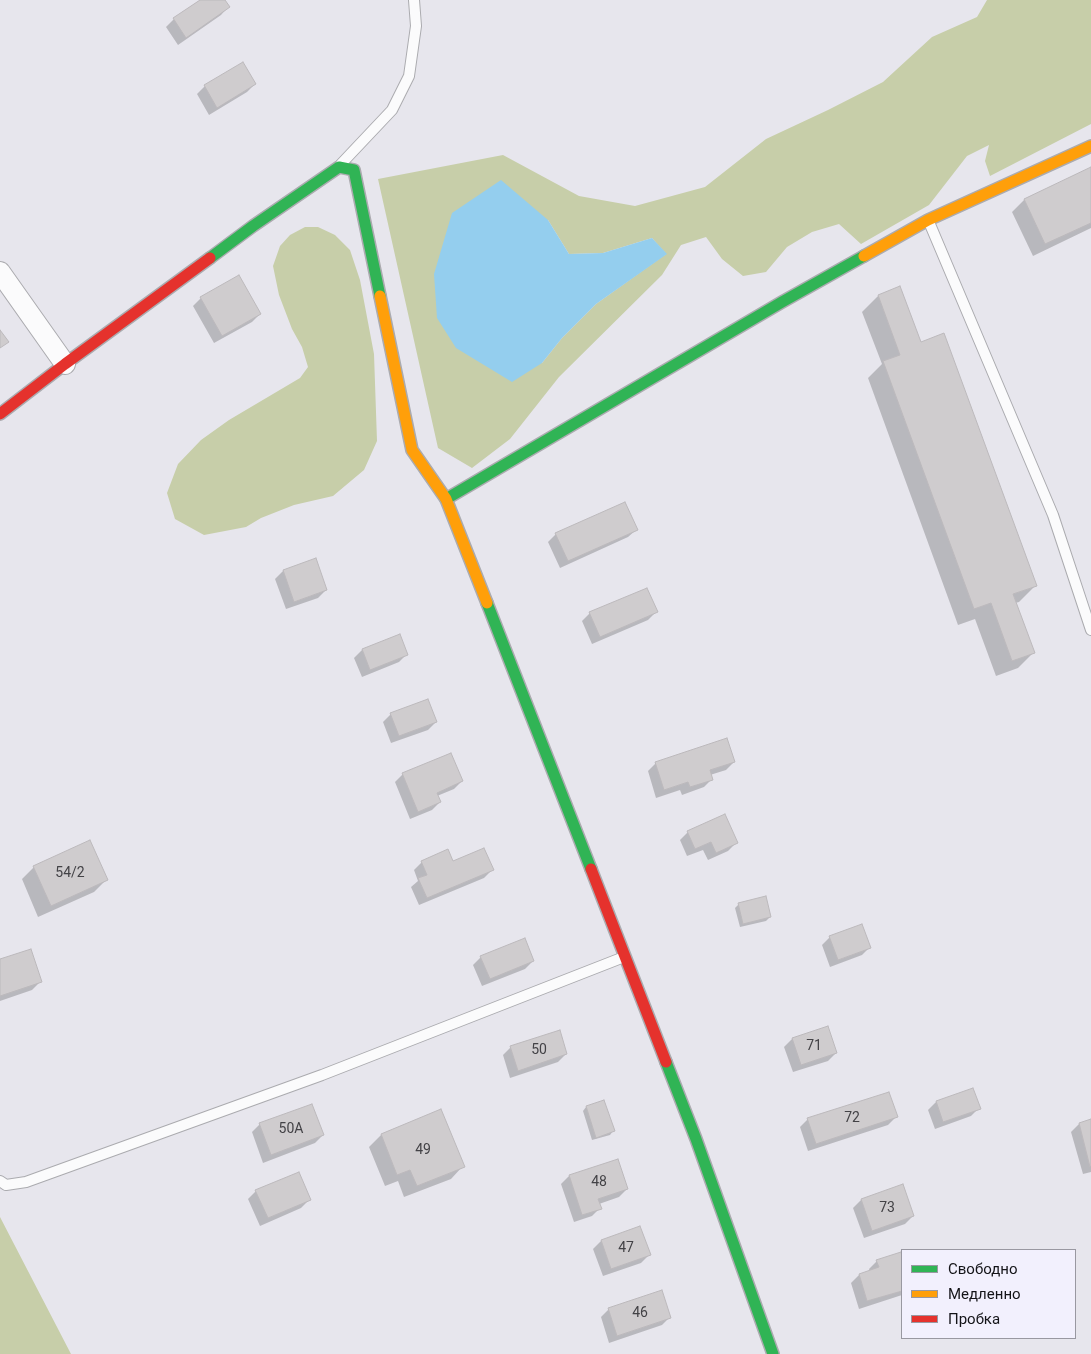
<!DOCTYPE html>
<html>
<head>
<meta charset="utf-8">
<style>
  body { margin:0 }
  #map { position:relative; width:1091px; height:1354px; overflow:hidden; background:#e7e6ed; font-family:Roboto,sans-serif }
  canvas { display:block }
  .legend { position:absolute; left:901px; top:1249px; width:175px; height:90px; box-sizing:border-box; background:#f2f0fd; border:1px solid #9998a1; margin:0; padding:6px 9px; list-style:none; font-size:15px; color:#141418 }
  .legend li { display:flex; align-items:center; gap:10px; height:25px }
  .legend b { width:25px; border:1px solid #9998a1 }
</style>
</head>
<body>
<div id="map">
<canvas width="1091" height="1354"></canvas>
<ul class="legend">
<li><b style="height:6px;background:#30b455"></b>Свободно</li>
<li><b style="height:6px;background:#ff9f0a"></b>Медленно</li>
<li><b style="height:6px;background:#e5322d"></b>Пробка</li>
</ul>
</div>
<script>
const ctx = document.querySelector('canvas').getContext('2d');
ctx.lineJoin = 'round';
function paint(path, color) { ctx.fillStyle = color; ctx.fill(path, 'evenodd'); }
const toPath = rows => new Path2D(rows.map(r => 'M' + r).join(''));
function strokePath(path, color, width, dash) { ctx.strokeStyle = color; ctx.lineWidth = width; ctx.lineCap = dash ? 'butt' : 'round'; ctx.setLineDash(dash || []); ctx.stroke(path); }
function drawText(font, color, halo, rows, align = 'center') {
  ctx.font = font + ' Roboto,sans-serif'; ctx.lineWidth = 4; ctx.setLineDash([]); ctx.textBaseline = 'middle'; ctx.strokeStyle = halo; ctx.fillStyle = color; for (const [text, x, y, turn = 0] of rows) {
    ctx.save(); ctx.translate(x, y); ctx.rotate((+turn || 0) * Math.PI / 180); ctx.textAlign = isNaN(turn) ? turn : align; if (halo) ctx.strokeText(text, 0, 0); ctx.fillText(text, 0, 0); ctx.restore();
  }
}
const green = toPath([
  [987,0,1091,0,1091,124,990,176,985,161,989,145,967,156,929,205,861,244,839,224,812,232,787,247,766,272,743,276,722,259,706,237,681,245,662,275,559,377,510,439,472,468,438,448,378,179,503,155,579,196,635,206,705,187,766,139,828,110,883,82,932,37,977,17],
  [548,220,569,254,603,253,652,238,666,254,596,304,562,338,542,363],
  [305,227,318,227,335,235,350,250,360,280,374,354,377,441,364,470,333,496,294,505,261,518,246,527,204,535,175,519,167,493,178,464,201,440,229,420,300,378,308,367,302,347,292,329,279,295,273,266,280,246,290,235],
  [0,1217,71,1354,0,1354]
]);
const water = toPath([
  [501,180,548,220,569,254,603,253,652,238,667,254,596,304,562,338,542,363,512,382,456,348,437,318,434,274,452,213]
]);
const shadow = toPath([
  [202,0,224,0,228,7,221,15,178,45,166,27,174,19],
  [255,84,247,92,209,115,197,94,205,86],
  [1091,168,1091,228,1033,256,1012,212,1024,200],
  [900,288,920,343,1035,586,1019,602,1015,603,1034,652,1018,668,996,676,975,619,958,625,868,378,882,364,862,312,878,296],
  [201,298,260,314,252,322,214,343,193,306],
  [636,530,628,537,560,568,548,542,556,534],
  [283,571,326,590,318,598,286,609,275,579],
  [656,612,648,620,592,644,582,621,590,613],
  [399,635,407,654,399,662,362,677,354,658,362,650],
  [391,714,436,722,428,730,391,743,383,722],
  [734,762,726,770,710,775,712,779,704,787,682,795,680,790,656,798,648,771,656,763],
  [403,774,462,781,454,789,437,796,440,802,432,810,410,819,395,782],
  [688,832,736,843,728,851,708,860,703,850,687,856,680,840],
  [422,862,453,863,492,870,484,878,419,905,411,887,418,881,414,870],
  [34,867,106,880,94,892,38,917,22,879],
  [739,904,770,917,766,921,740,927,735,908],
  [830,937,870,947,862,955,830,967,822,945],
  [481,957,533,961,525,969,482,986,473,965],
  [0,960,40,982,32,990,0,1001],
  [827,1027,836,1053,828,1061,793,1072,784,1047,792,1039],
  [511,1047,566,1054,558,1062,510,1078,503,1055],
  [973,1089,979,1108,971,1116,935,1129,928,1110,936,1102],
  [603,1101,613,1131,610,1135,592,1140,583,1111,586,1107],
  [896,1117,888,1125,808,1151,800,1127,808,1119],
  [1091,1121,1091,1172,1083,1174,1071,1132,1079,1124],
  [260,1124,323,1135,315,1143,263,1163,252,1132],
  [381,1135,463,1166,451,1179,404,1197,398,1181,385,1186,369,1147],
  [569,1176,627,1189,619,1197,599,1204,600,1208,592,1216,574,1222,561,1184],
  [256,1191,309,1200,301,1208,260,1226,248,1199],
  [861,1200,913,1216,905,1224,864,1238,853,1208],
  [639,1227,649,1255,641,1263,603,1276,593,1249,601,1241],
  [900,1254,902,1261,902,1295,859,1309,851,1283,859,1275,870,1272,869,1269,877,1261],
  [609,1309,670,1317,662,1325,609,1343,601,1317]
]);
const building = toPath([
  [200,0,225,0,230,7,186,38,173,18,200,0],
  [243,62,256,84,217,108,204,85,243,62],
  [1091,167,1091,223,1045,244,1024,199,1091,167],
  [239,275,261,314,222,336,200,297,239,275],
  [900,286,921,342,944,333,1037,586,1013,594,1035,653,1012,661,991,603,974,609,883,361,900,355,878,295,900,286],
  [0,330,9,342,0,348,0,330],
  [625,502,638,530,568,561,555,533,625,502],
  [316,558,327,590,294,602,283,570,316,558],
  [647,588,658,612,600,637,589,612,647,588],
  [400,634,408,655,370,670,362,649,400,634],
  [428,699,437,722,399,736,390,713,428,699],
  [727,738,735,762,710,770,713,780,690,787,688,782,664,790,655,762,727,738],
  [451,753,463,781,437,793,441,802,418,812,402,773,451,753],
  [725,814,738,843,716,853,711,842,695,849,687,831,725,814],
  [90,840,108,880,51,906,33,866,90,840],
  [484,848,494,870,427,898,418,878,427,875,421,861,448,849,453,861,484,848],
  [766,896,771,917,743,924,738,903,766,896],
  [862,924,871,948,838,960,829,936,862,924],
  [525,938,534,961,490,979,480,956,525,938],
  [31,949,42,982,0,996,0,959,31,949],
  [828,1026,837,1053,801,1065,792,1038,828,1026],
  [560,1030,567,1054,518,1071,510,1046,560,1030],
  [973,1088,981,1109,943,1122,936,1101,973,1088],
  [889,1092,898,1117,816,1144,807,1118,889,1092],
  [604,1100,615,1131,596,1138,586,1106,604,1100],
  [312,1104,324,1135,271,1155,259,1123,312,1104],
  [441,1109,465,1167,417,1186,410,1170,397,1175,381,1134,441,1109],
  [1091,1119,1091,1166,1090,1167,1079,1123,1091,1119],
  [618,1159,628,1189,598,1199,602,1209,582,1215,569,1175,618,1159],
  [299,1172,311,1200,268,1218,255,1190,299,1172],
  [903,1184,914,1216,872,1231,861,1199,903,1184],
  [640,1226,651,1255,611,1269,601,1240,640,1226],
  [901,1252,902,1257,902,1291,867,1301,859,1274,879,1267,876,1260,901,1252],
  [662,1290,671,1318,617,1336,608,1308,662,1290]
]);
const lane = toPath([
  [341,164,392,110,409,76,416,26,414,0],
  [929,222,1053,515,1091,630],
  [0,1181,6,1185,26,1182,322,1075,624,957]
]);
const street = toPath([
  [0,272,65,364]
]);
const fast = toPath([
  [210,258,253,226,339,167,354,170,380,296],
  [446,499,782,302,864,256],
  [487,603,591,869],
  [666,1062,696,1139,773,1354]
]);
const slow = toPath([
  [864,256,928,220,1091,146],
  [380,296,412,450,446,499,487,603]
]);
const jam = toPath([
  [0,414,65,364,210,258],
  [591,869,666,1062]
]);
const numberNames = [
  ["54/2",70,873],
  ["71",814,1046],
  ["50",539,1050],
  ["72",852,1118],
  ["50А",291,1129],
  ["49",423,1150],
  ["48",599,1182],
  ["73",887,1208],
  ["47",626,1248],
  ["46",640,1313]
];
paint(green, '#c7cea9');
paint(water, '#94ceee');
paint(shadow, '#0003');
paint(building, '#cfccce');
strokePath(building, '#bcb9bc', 1);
strokePath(lane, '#ababaf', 12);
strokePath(street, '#ababaf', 22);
strokePath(fast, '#ababaf', 14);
strokePath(slow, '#ababaf', 14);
strokePath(jam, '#ababaf', 14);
strokePath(lane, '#fbfbfc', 10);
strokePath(street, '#fbfbfc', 20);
strokePath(fast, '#30b455', 11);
strokePath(slow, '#ff9f0a', 11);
strokePath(jam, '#e5322d', 11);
drawText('14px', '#434246', null, numberNames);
</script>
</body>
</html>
